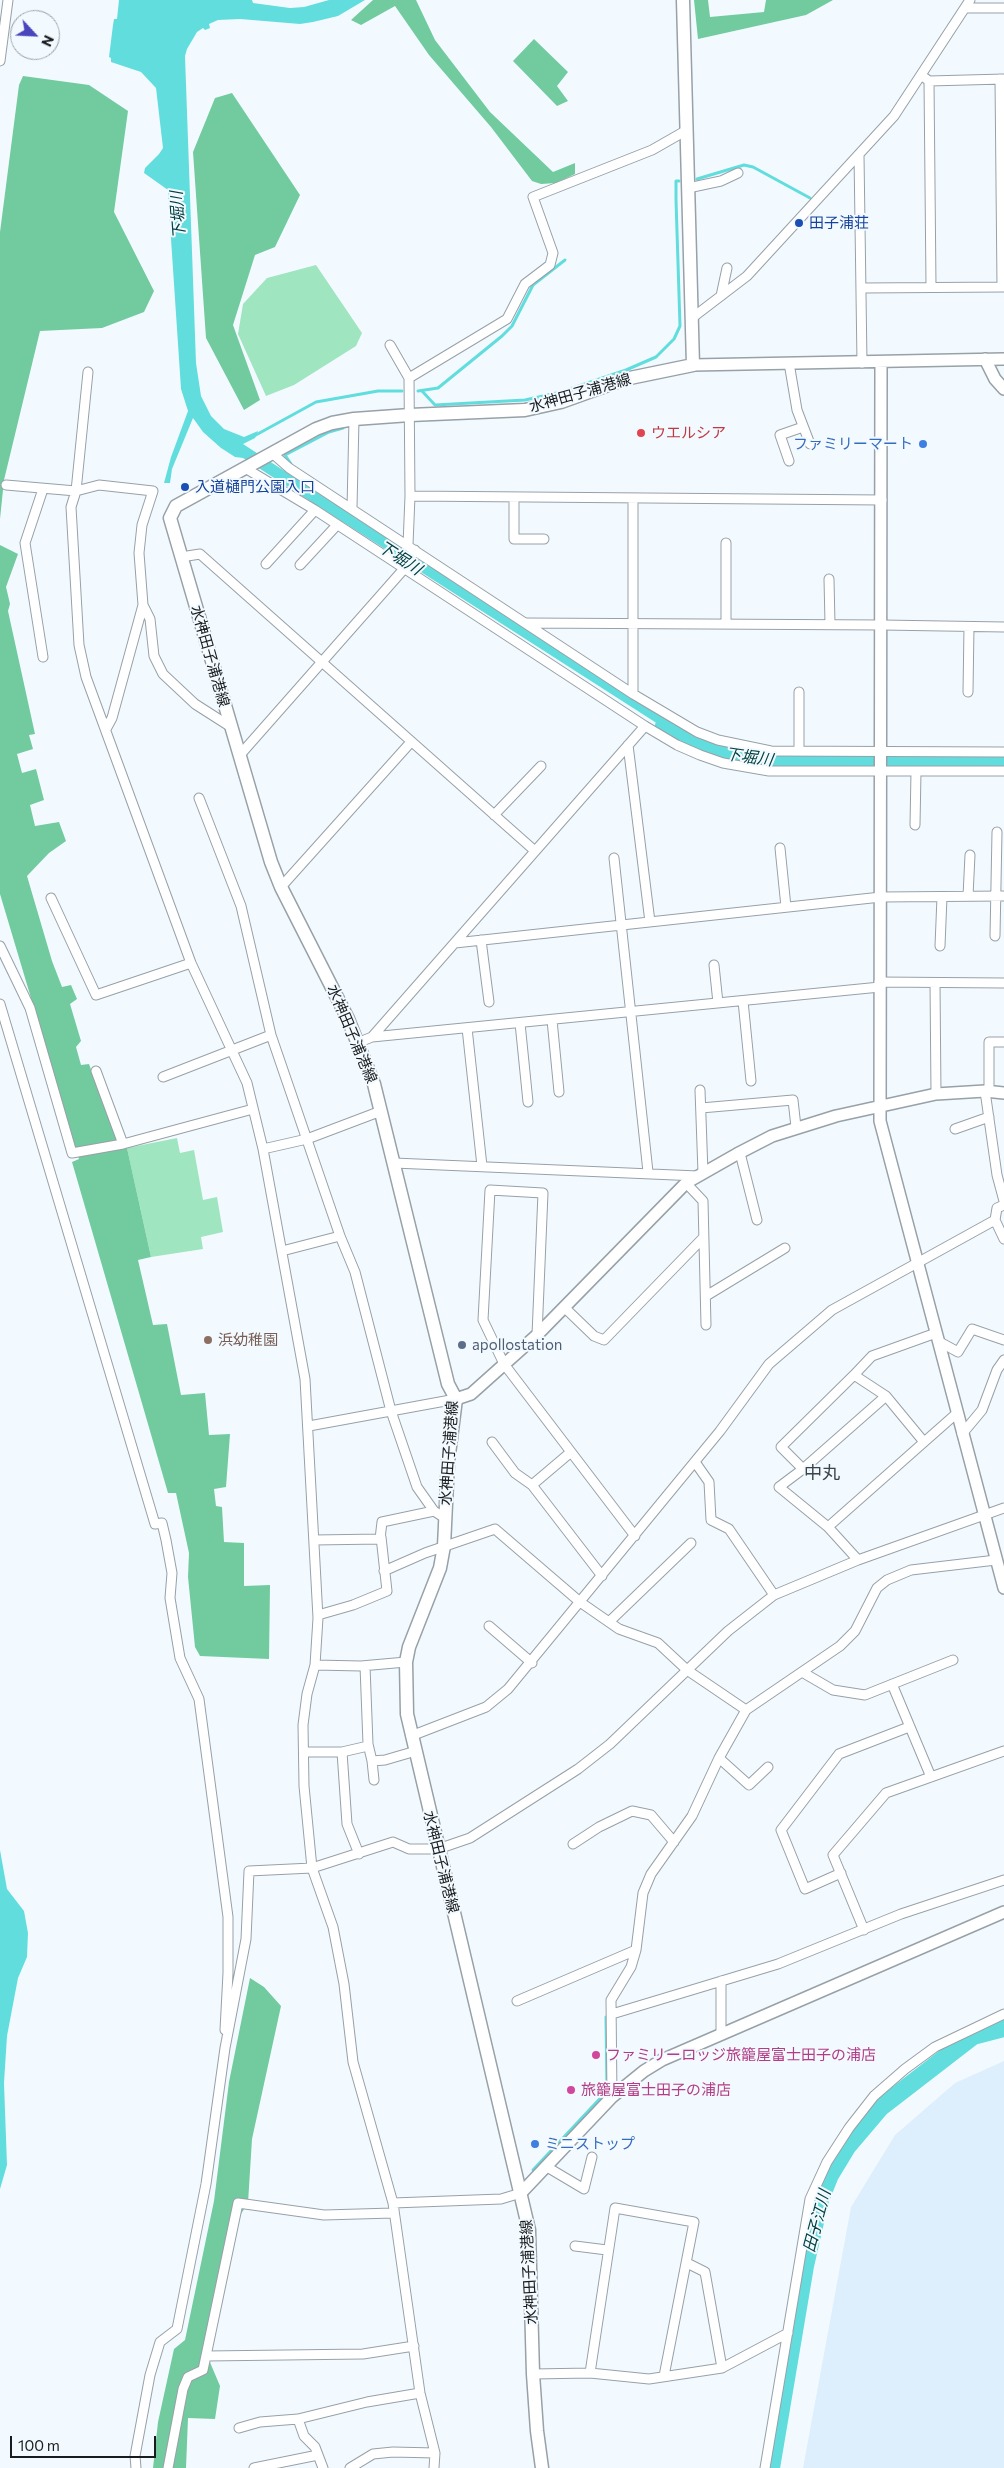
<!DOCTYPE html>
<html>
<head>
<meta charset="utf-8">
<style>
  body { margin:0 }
  #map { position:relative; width:1004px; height:2468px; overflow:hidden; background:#f3faff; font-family:Commissioner,sans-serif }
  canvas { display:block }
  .north { position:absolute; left:10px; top:10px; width:50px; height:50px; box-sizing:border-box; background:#f3faff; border:1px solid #9ba1a5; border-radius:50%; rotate:115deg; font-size:14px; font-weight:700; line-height:20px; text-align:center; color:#181c1f }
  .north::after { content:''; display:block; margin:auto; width:18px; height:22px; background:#4a46bc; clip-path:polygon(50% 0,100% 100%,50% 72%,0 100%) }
  .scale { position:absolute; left:10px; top:2436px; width:146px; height:22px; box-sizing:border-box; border:2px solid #181c1f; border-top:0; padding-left:6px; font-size:15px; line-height:18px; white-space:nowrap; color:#181c1f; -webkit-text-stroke:4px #f3faff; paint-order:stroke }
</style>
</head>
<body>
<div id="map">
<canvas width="1004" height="2468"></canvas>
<div class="north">N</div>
<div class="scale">100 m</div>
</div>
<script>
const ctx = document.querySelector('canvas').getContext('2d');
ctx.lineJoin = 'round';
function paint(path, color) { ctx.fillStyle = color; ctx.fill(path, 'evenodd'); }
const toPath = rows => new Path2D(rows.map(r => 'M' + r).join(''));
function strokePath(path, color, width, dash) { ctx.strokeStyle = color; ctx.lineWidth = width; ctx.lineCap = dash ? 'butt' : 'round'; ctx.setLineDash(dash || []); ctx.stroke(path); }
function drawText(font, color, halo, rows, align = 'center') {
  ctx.font = font + ' Commissioner,"Noto Sans JP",sans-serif'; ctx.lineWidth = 4; ctx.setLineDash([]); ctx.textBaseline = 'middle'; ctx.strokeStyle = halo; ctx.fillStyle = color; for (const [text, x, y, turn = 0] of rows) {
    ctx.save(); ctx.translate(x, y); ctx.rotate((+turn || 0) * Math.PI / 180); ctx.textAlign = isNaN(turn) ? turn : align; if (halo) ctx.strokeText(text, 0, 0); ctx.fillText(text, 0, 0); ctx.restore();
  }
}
const built = toPath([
  [1004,2061,1004,2468,803,2468,851,2207,895,2135,955,2083]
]);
const green = toPath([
  [316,265,362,333,356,346,294,385,266,396,238,334,243,304,267,278],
  [177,1138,180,1153,194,1150,203,1200,217,1197,223,1232,201,1237,203,1249,151,1257,127,1148]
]);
const forest = toPath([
  [373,0,416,0,435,40,490,112,553,172,575,163,575,174,556,183,541,184,532,181,491,127,429,55,395,6,361,25,351,20],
  [694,0,708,0,710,17,764,12,766,0,833,0,806,15,698,39],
  [534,39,568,72,557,86,568,101,557,106,513,61],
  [23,76,89,85,128,111,114,212,154,291,144,312,102,328,40,331,4,480,0,519,0,232,19,85],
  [232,93,300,195,275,247,255,255,233,325,260,400,244,410,206,338,193,152,215,98],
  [0,545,18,554,6,587,10,604,8,611,35,734,29,735,33,749,17,754,22,773,36,769,44,800,30,805,35,826,59,822,66,841,49,853,27,876,52,961,62,987,71,985,77,999,70,1004,81,1041,76,1047,81,1065,89,1064,120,1149,127,1148,151,1257,138,1260,153,1325,167,1324,181,1395,205,1393,209,1435,230,1434,226,1487,214,1489,216,1506,222,1507,224,1542,244,1543,244,1586,270,1585,269,1659,200,1656,195,1647,188,1577,189,1553,176,1493,168,1493,72,1162,79,1159,0,894],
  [250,1978,264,1987,281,2006,252,2139,248,2203,228,2234,204,2348,220,2386,215,2419,188,2418,186,2468,153,2468,158,2422,174,2349,185,2340,214,2201,229,2082]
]);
const water = toPath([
  [119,0,252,0,253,3,290,8,304,7,329,0,365,0,338,16,313,22,300,24,240,19,218,20,209,24,210,28,205,30,203,28,197,32,187,49,185,56,196,363,201,396,211,416,224,429,244,437,258,431,255,438,243,444,687,733,683,740,243,458,235,457,221,448,203,432,193,418,172,469,170,483,164,483,171,457,188,411,181,389,168,194,168,190,144,173,145,168,159,154,163,148,156,88,141,72,111,62,111,58,109,57,113,25,114,19,117,19],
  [0,1850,7,1889,24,1911,28,1933,27,1957,18,1978,7,2036,4,2083,7,2165,0,2189]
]);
const stream = toPath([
  [697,179,744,165,753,167,810,198],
  [418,391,438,388,502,336,512,326,533,285,565,260],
  [422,391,435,405,525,400,561,392,626,370,656,357,674,339,680,326,676,200,676,181,679,181],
  [254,436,316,402,378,391,402,391],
  [291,464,285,455,329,432,343,428],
  [533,2170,607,2091,606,2017]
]);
const river = toPath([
  [664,726,704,749,734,757,763,761,1004,763],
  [771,2468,805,2266,820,2200,830,2175,847,2147,881,2107,973,2036,1004,2028]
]);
const minor = toPath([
  [966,8,1004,8],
  [0,61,8,0],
  [925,78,929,81,1004,79],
  [1000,79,1002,287],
  [929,81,931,286],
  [859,155,862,363],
  [688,188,721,181,738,173],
  [863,288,1004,287],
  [721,296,727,268],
  [692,318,747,276,894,116,970,0],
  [390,345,409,378],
  [789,363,797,410,810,444],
  [88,372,76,491,71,507,79,645,86,677,191,963,247,1083,263,1149,305,1379,318,1618,315,1665],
  [272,453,289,468,633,694,697,732,718,740,771,751,1004,752],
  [789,461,780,435,803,427],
  [245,468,315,510,645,726,677,745,700,755,723,763,769,771,1004,771],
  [6,485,76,491,99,485,153,491,142,525,139,553,143,605,150,619,154,656,163,674,195,704,231,727],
  [410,496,882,500],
  [514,497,514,539,544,539],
  [352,508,354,419],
  [408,545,410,496,409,378,507,319,525,284,550,265,553,253,533,197,652,150,687,130],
  [181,557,200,554,535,851],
  [266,564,315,510],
  [300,565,337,525],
  [829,579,830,624],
  [527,623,882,625,1004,627],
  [726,624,726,543],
  [43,657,25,543,43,489],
  [799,692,799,751],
  [968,692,969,627],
  [633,694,633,498],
  [106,729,112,718,143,605],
  [628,745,650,922],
  [239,756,403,570,415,550],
  [199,798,241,906,271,1035,340,1236,355,1272,391,1411,417,1487,434,1511,445,1518],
  [494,815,541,766],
  [915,825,916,772],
  [780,848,786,907],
  [614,858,648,1172],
  [281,887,411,742],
  [968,896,970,855],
  [51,898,96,995,191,963],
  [995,936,997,832],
  [481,940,489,1002],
  [455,943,881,897,1004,896],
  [0,946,30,1008,72,1153,123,1144,253,1109],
  [940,946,942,897],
  [714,965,718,1003],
  [879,982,1004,983],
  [935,983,936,1094],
  [743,1001,751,1081],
  [0,1004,155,1524,162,1523,166,1540,172,1573,170,1598,180,1658,199,1699,228,1917,228,1973,225,2030],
  [552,1020,559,1092],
  [520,1023,528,1102],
  [467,1028,482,1166],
  [372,1037,880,987],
  [357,1043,372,1037,645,726],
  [96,1071,123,1144],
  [163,1077,271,1035],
  [700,1090,703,1173],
  [985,1091,997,1175,1004,1201],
  [989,1092,989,1042,1004,1042],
  [701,1108,793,1100,796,1127],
  [955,1129,989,1117],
  [263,1149,307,1139,381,1111],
  [740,1153,757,1220],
  [394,1163,698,1176],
  [686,1183,703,1201,706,1325],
  [1004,1205,997,1208,995,1220,1004,1239],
  [282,1251,340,1236],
  [706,1296,785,1248],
  [565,1308,594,1336,604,1340,703,1238],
  [537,1335,543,1193,490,1190,483,1320,504,1364,635,1536],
  [938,1341,958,1352,972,1329,1004,1340],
  [854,1375,872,1356,936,1333],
  [309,1426,456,1399],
  [962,1434,982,1410,997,1370,1004,1360],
  [492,1442,515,1473,532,1485,602,1576],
  [695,1462,709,1482,711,1520,729,1529,774,1595],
  [803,1469,886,1396],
  [532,1485,571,1452],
  [828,1527,957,1413],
  [314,1540,380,1539,382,1522,434,1511],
  [858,1560,828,1527,779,1487,803,1469,781,1447,854,1375,886,1396,924,1442],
  [384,1571,425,1553,495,1529,580,1602,619,1629,658,1643,687,1670,746,1710],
  [318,1615,353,1605,387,1591,381,1537],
  [610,1621,691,1543],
  [489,1626,532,1663],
  [406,1662,361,1666,315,1665,307,1694,303,1725,304,1786,312,1868,333,1927,344,1984,353,2062,393,2203,420,2393,435,2453,434,2468],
  [365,1666,368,1744,372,1761,385,1760,409,1753],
  [802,1672,833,1690,865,1695,953,1660],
  [892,1684,931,1777],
  [411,1736,486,1707,508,1689,720,1431,769,1364,832,1310,995,1220],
  [304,1752,342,1752,368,1746],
  [342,1752,347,1824,359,1854],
  [719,1758,749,1785,768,1767],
  [372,1761,374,1780],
  [573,1844,599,1827,632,1811,651,1815,674,1842],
  [841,1873,805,1889,781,1830,839,1754,909,1727],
  [864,1930,833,1855,886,1793,1004,1751],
  [721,1981,721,2034],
  [517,2001,636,1950],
  [612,2014,778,1964,901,1914,1004,1880],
  [612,2097,611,2000,631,1967,636,1950,643,1893,651,1874,692,1816,719,1758,746,1710,840,1646,855,1631,877,1588,887,1580,911,1570,996,1560],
  [547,2167,584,2189,592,2157],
  [393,2203,501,2199,521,2193],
  [575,2246,607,2250],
  [687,2263,705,2272,722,2368],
  [207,2356,363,2354,414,2346],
  [590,2373,615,2208,694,2222,664,2376],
  [533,2374,590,2373,649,2379,722,2368,788,2333],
  [298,2419,304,2436,315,2447,323,2468],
  [239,2428,260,2422,298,2419,367,2402,420,2393],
  [136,2468,135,2456,150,2375,160,2342,177,2329,206,2184,225,2048,246,1939,249,1871,312,1868,393,1842,409,1849,438,1849,470,1838,578,1769,610,1744,728,1631,774,1595,858,1560,1004,1508],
  [168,2468,183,2389,188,2377,203,2370,238,2203,324,2215,393,2213],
  [254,2468,318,2455],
  [350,2468,373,2454,393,2452,435,2453],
  [765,2468,810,2199,827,2162,849,2128,874,2096,905,2069,935,2047,1004,2014]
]);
const tertiary = toPath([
  [985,359,995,379,1004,389],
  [881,363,880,1121,1004,1588],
  [693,365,1004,359],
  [456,1399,471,1394,537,1335,686,1183,737,1154,772,1136,836,1116,936,1094,985,1091,1004,1093],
  [521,2193,612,2097,644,2071,662,2060,1004,1912]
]);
const secondary = toPath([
  [542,2468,537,2431,533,2374,529,2230,407,1714,406,1662,409,1647,440,1568,444,1546,448,1462,456,1399,448,1384,374,1084,348,1019,281,887,271,862,170,518,176,506,316,429,332,423,354,419,410,415,525,410,561,402,625,379,693,365,683,0]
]);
const markers = [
  [799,223,5,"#1a4fb4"],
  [641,433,5,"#e0444e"],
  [923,444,5,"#3f7fe0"],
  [185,487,5,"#1a4fb4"],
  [208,1340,5,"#8d6e63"],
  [462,1345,5,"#5c6f8a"],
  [596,2055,5,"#d1479c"],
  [571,2090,5,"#d1479c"],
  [535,2144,5,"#3f7fe0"]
];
const transitNames = [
  ["田子浦荘",809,223],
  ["入道樋門公園入口",195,487]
];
const streetNames = [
  ["水神田子浦港線",580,393,-16],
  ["水神田子浦港線",210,656,74],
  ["水神田子浦港線",352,1034,67],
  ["水神田子浦港線",449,1453,-86],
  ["水神田子浦港線",441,1862,76],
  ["水神田子浦港線",529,2272,-93]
];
const healthNames = [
  ["ウエルシア",651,433]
];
const shopNames = [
  ["ファミリーマート",913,444],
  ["ミニストップ",545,2144,"left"]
];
const educationNames = [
  ["浜幼稚園",218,1340]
];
const serviceNames = [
  ["apollostation",472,1345]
];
const hotelNames = [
  ["ファミリーロッジ旅籠屋富士田子の浦店",606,2055],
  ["旅籠屋富士田子の浦店",581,2090]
];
const waterNames = [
  ["下堀川",178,215,-94],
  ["下堀川",400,558,33],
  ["下堀川",749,757,8],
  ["田子江川",817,2221,-75]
];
const quarterNames = [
  ["中丸",822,1473]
];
paint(built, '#ddeefc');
paint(green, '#9fe5c0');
paint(forest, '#71cb9e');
paint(water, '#62ddde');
strokePath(stream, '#62ddde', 3);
strokePath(river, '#62ddde', 18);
strokePath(minor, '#97a1a8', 11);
strokePath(tertiary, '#97a1a8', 14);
strokePath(secondary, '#97a1a8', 15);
strokePath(minor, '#fff', 9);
strokePath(tertiary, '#fff', 11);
strokePath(secondary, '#fff', 12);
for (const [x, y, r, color] of markers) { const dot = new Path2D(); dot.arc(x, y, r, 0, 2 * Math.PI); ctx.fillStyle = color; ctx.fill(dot); strokePath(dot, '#f3faff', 2); }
drawText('15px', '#164399', '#f3faff', transitNames, 'left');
drawText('15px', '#181c1f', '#f3faff', streetNames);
drawText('15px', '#be3a42', '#f3faff', healthNames, 'left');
drawText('15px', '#366cbe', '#f3faff', shopNames, 'right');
drawText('15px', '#785e54', '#f3faff', educationNames, 'left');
drawText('15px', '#4e5e75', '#f3faff', serviceNames, 'left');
drawText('15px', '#b23c85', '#f3faff', hotelNames, 'left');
drawText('italic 16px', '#044041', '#f3faff', waterNames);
drawText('18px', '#3b444a', '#f3faff', quarterNames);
</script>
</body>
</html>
